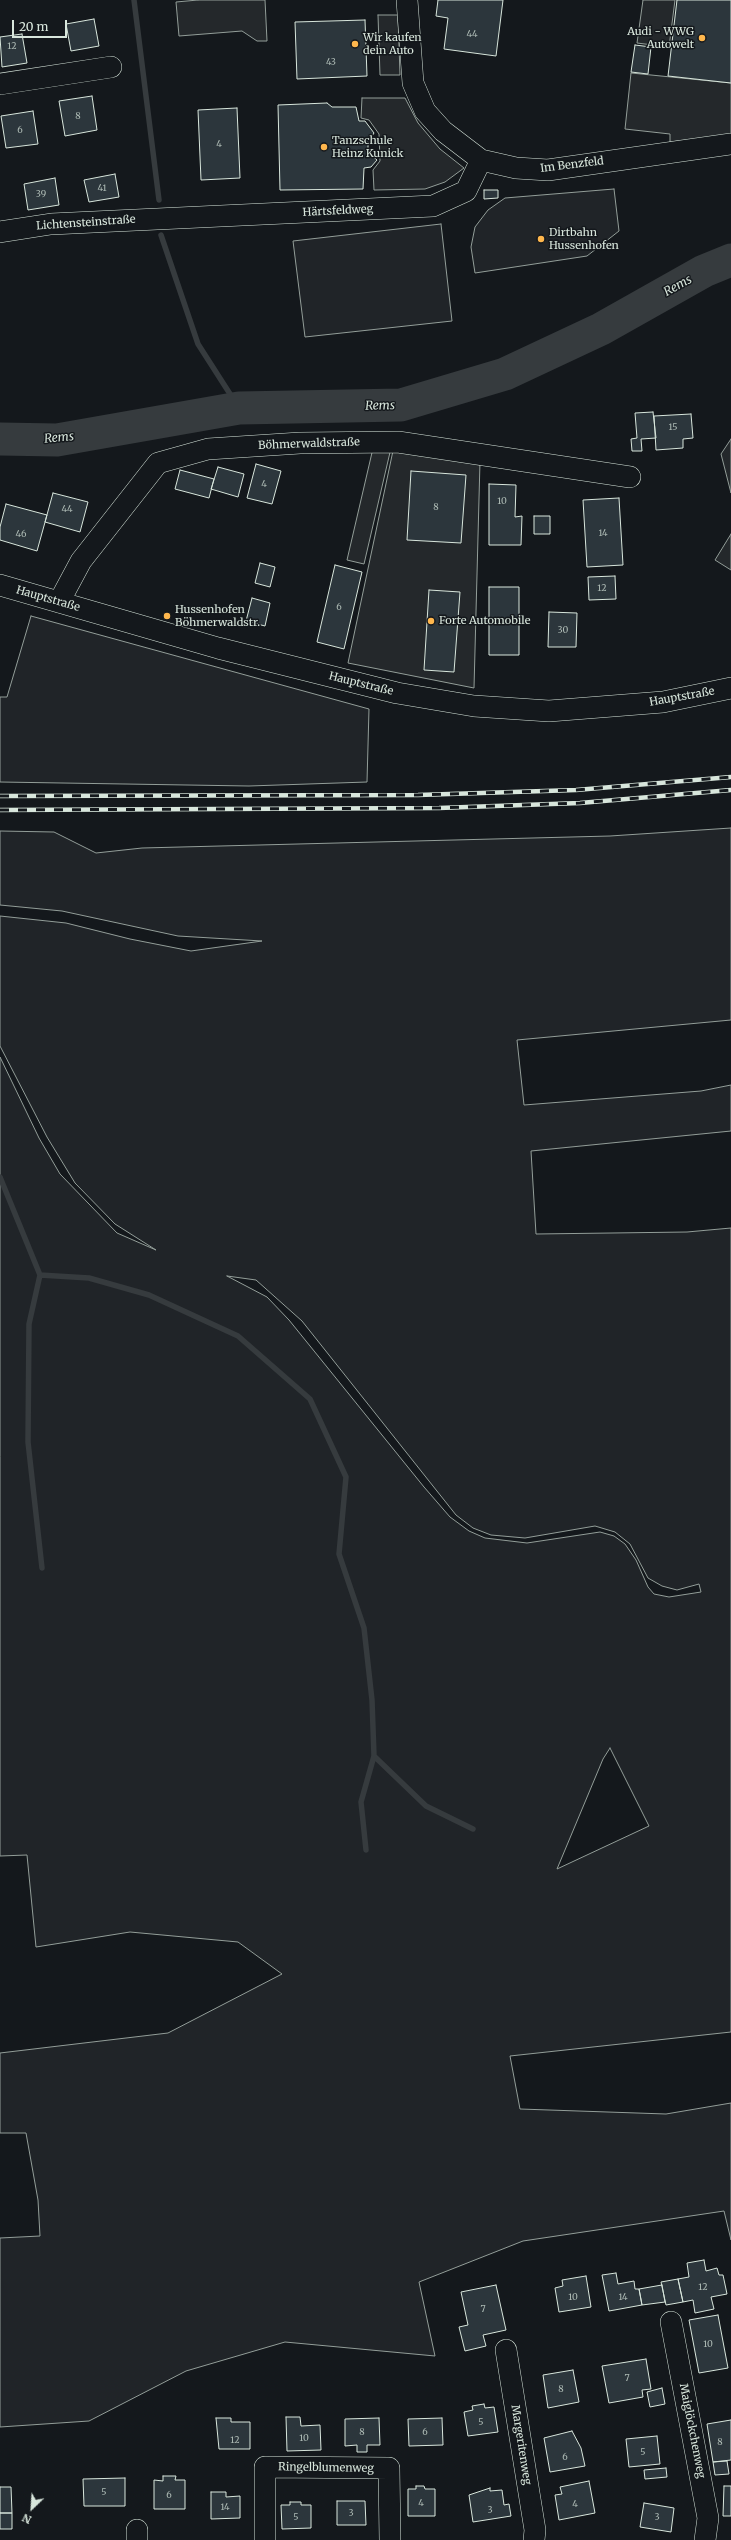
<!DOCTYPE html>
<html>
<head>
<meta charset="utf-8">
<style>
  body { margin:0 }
  #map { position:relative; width:731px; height:2540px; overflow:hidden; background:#14181c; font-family:Merriweather,serif }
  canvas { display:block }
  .north { position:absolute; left:12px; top:2488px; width:40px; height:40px; -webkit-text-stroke:3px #14181c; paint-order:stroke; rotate:205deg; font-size:11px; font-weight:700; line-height:16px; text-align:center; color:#d8e6dc }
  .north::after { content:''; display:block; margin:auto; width:14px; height:18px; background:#d8e6dc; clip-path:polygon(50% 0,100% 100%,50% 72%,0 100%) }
  .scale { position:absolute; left:12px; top:20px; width:55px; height:18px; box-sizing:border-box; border:2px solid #d8e6dc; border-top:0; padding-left:5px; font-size:12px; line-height:14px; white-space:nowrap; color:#d8e6dc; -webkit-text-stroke:3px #14181c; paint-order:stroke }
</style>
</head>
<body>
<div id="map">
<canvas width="731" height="2540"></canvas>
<div class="north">N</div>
<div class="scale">20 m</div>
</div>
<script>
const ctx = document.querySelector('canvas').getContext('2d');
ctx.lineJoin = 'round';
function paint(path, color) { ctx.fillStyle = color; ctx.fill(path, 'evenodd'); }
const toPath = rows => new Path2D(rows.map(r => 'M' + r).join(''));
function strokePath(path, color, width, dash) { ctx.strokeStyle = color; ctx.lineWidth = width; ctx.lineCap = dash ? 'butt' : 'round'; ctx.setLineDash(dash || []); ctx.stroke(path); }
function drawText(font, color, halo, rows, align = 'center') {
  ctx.font = font + ' Merriweather,serif'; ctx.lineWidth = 3; ctx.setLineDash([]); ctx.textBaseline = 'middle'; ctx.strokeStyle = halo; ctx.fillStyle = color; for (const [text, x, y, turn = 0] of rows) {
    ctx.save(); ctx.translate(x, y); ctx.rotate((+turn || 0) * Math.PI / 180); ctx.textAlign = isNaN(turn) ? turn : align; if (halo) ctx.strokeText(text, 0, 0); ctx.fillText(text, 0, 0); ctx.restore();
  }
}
const green = toPath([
  [614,189,619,231,587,256,475,273,471,247,475,227,488,210,505,198,614,189],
  [441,224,452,321,305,337,293,241,441,224],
  [31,616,369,709,367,782,249,786,0,782,0,697,7,697,31,616],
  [731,828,731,1020,517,1040,524,1105,701,1091,731,1085,731,1131,531,1151,536,1234,687,1232,731,1228,731,2032,510,2056,520,2109,666,2114,731,2103,731,2240,724,2211,523,2241,419,2282,435,2356,285,2342,186,2371,89,2421,0,2427,0,2238,40,2236,38,2200,26,2133,0,2133,0,2053,168,2033,282,1974,238,1942,130,1932,36,1947,27,1855,0,1856,0,1057,39,1138,60,1174,117,1233,156,1250,115,1224,75,1183,47,1137,0,1046,0,916,66,923,130,939,191,951,262,941,178,936,62,911,0,905,0,831,54,832,96,853,142,848,610,836,731,828],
  [227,1276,256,1280,302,1321,456,1515,473,1528,491,1535,525,1538,595,1526,615,1532,630,1544,648,1578,662,1586,677,1590,699,1584,701,1592,669,1597,654,1594,648,1587,636,1560,625,1544,614,1536,600,1532,527,1543,485,1538,469,1531,450,1517,424,1487,289,1320,267,1297,227,1276],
  [610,1748,649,1826,557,1869,603,1759,610,1748]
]);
const parking = toPath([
  [198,0,265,0,267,41,257,41,242,31,179,36,176,2,198,0],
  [643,0,675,0,669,47,637,43,643,0],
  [378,15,398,15,400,75,380,75,378,15],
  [631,73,731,83,731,135,670,142,670,134,625,129,631,73],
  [362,98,405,98,418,123,440,149,464,168,445,182,425,189,374,190,373,170,380,161,379,134,369,120,361,118,362,98],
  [731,439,731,493,721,454,731,439],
  [374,444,391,448,364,564,347,560,374,444],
  [394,446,480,461,474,688,348,663,394,446],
  [731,534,731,570,715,560,731,534]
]);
const stream = toPath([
  [134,0,159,200],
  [161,235,198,344,239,408],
  [0,1177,40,1275,89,1278,149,1295,238,1336,310,1399,346,1477,339,1554,364,1628,372,1700,374,1756,361,1802,366,1850],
  [40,1275,29,1324,28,1442,42,1568],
  [374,1756,426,1806,473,1829]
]);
const river = toPath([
  [0,439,57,440,239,408,401,405,505,374,601,329,704,271,731,260]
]);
const building = toPath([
  [438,0,503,0,496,56,444,49,448,18,436,16,438,0],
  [677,0,731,0,731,83,668,76,677,0],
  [94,19,99,46,71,51,66,24,94,19],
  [365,20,367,76,297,79,295,22,365,20],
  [22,34,27,63,2,67,0,37,22,34],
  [635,45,651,47,648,74,631,72,635,45],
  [92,96,97,130,65,136,59,101,92,96],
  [327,103,332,107,356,107,359,121,365,121,374,133,368,142,368,152,377,160,371,167,364,168,363,189,280,190,278,105,327,103],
  [237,108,240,178,201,180,198,110,237,108],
  [33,111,38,144,6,148,1,116,33,111],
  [115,174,119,197,89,202,84,180,115,174],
  [55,178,59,205,28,210,24,184,55,178],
  [484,190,498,190,498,198,484,199,484,190],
  [653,412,656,438,641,439,642,451,632,451,631,439,637,438,635,413,653,412],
  [691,414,693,438,683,439,683,448,656,450,654,416,691,414],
  [256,464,281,471,272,504,247,498,256,464],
  [218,467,244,474,238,497,211,489,218,467],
  [180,470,214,479,209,498,175,489,180,470],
  [411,471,466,475,461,543,407,540,411,471],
  [489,484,516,485,515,517,522,516,521,545,489,545,489,484],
  [53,493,88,502,80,532,45,522,53,493],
  [619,498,623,565,587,567,583,500,619,498],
  [6,504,47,515,37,551,0,540,0,527,6,504],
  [534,516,550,516,550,534,534,534,534,516],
  [260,563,275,567,270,587,255,583,260,563],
  [335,565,362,572,344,649,317,642,335,565],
  [615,576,616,599,589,600,588,577,615,576],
  [489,587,519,587,519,655,489,655,489,587],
  [429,590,460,592,454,672,424,670,429,590],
  [252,598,270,603,265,626,246,621,252,598],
  [549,612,577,613,576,647,548,647,549,612],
  [704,2260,706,2271,717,2268,719,2275,723,2275,727,2294,711,2297,714,2309,695,2313,693,2300,683,2302,678,2279,689,2277,687,2263,704,2260],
  [616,2273,618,2284,634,2281,635,2289,639,2289,642,2305,609,2311,602,2275,616,2273],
  [586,2276,591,2307,559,2312,555,2288,563,2286,562,2280,586,2276],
  [678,2279,683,2302,666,2305,661,2282,678,2279],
  [496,2285,506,2330,483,2335,486,2346,465,2351,459,2327,468,2325,461,2292,496,2285],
  [662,2285,665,2302,642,2305,639,2289,662,2285],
  [718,2315,728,2368,699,2373,689,2320,718,2315],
  [646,2359,651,2389,642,2390,643,2397,609,2403,602,2366,646,2359],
  [573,2370,579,2402,548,2408,543,2375,573,2370],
  [662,2388,665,2404,650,2407,647,2392,662,2388],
  [484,2404,485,2408,494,2407,498,2432,468,2436,464,2412,473,2410,472,2406,484,2404],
  [286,2417,300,2417,301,2426,320,2425,321,2450,287,2451,286,2417],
  [216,2418,231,2418,231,2422,250,2422,250,2449,219,2449,216,2418],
  [379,2418,380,2445,367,2445,367,2452,357,2452,357,2445,345,2446,345,2419,379,2418],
  [442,2418,443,2445,409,2446,408,2419,442,2418],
  [731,2420,731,2460,713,2462,707,2424,731,2420],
  [572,2431,581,2448,585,2466,550,2472,544,2438,572,2431],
  [657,2436,660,2464,629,2467,626,2439,657,2436],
  [727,2461,729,2474,715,2475,713,2462,727,2461],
  [666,2468,667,2477,645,2479,644,2470,666,2468],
  [163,2476,176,2476,175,2480,185,2480,185,2509,154,2509,154,2480,163,2481,163,2476],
  [125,2478,125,2506,84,2506,83,2479,125,2478],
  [589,2481,595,2513,559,2520,555,2495,562,2494,560,2487,589,2481],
  [416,2486,424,2486,425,2489,435,2489,435,2516,408,2516,408,2489,416,2489,416,2486],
  [724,2486,731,2486,731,2516,723,2516,724,2486],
  [0,2487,11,2487,12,2513,0,2513,0,2487],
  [490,2488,490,2491,502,2490,504,2505,509,2504,511,2516,473,2522,469,2495,490,2488],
  [211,2492,226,2492,226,2497,240,2496,240,2518,211,2519,211,2492],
  [337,2501,365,2501,366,2525,337,2525,337,2501],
  [290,2502,301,2502,301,2505,311,2505,311,2528,282,2529,281,2505,290,2505,290,2502],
  [644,2503,674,2508,671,2532,640,2527,644,2503],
  [0,2513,12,2513,12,2529,0,2529,0,2513]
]);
const minor = toPath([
  [407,0,413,83,425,111,443,131,481,160,516,168,548,170,731,144],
  [0,84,111,67],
  [0,232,51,224,433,206,466,191,481,160],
  [0,585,218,648,397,693,474,706,549,711,663,702,731,688],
  [59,602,81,561,158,463,208,449,300,443,398,442,630,477],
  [671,2322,708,2518,705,2540],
  [506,2350,535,2530,534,2540],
  [137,2530,137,2540],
  [265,2540,265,2467,389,2468,390,2540]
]);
const rail = toPath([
  [0,796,418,795,576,790,731,777],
  [0,810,439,808,580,803,731,790]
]);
const markers = [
  [702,38,4,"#ffb74d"],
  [355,44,4,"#ffb74d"],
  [324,147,4,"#ffb74d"],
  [541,239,4,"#ffb74d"],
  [167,616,4,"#ffb74d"],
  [431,621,4,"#ffb74d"]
];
const numberNames = [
  ["44",472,34],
  ["12",12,46],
  ["43",331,62],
  ["8",78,116],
  ["6",20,130],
  ["4",219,144],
  ["41",102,188],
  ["39",41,194],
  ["15",673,427],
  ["4",264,484],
  ["10",502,501],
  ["8",436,507],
  ["44",67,509],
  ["14",603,533],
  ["46",21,534],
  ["12",602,588],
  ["6",339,607],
  ["30",563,630],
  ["12",703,2287],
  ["10",573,2297],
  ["14",623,2297],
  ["7",483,2309],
  ["10",708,2344],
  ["7",627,2378],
  ["8",561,2389],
  ["5",481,2422],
  ["8",362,2432],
  ["6",425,2432],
  ["10",304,2438],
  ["12",235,2440],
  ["8",720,2442],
  ["5",643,2452],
  ["6",565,2457],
  ["5",104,2492],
  ["6",169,2495],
  ["4",421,2503],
  ["4",575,2504],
  ["14",225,2507],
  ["3",490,2510],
  ["3",351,2513],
  ["5",296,2517],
  ["3",657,2517]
];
const poiNames = [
  ["Audi - WWG",694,32,"right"],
  ["Autowelt",694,45,"right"],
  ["Wir kaufen",363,38],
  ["dein Auto",363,51],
  ["Tanzschule",332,141],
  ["Heinz Kunick",332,154],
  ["Dirtbahn",549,233],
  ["Hussenhofen",549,246],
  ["Hussenhofen",175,610],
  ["Böhmerwaldstr.",175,623],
  ["Forte Automobile",439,621]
];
const streetNames = [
  ["Im Benzfeld",572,165,-7],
  ["Härtsfeldweg",338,211,-3],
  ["Lichtensteinstraße",86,223,-4],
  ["Böhmerwaldstraße",309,444,-2],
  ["Hauptstraße",48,599,16],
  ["Hauptstraße",361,684,14],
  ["Hauptstraße",682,697,-10],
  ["Maiglöckchenweg",692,2431,79],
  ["Margeritenweg",521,2445,81],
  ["Ringelblumenweg",326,2468,1]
];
const waterNames = [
  ["Rems",678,286,-29],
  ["Rems",380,406,-1],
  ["Rems",59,438,-5]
];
paint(green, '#202428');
strokePath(green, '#939e99', 1);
paint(parking, '#24282b');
strokePath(parking, '#939e99', 1);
strokePath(stream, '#363b3e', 5.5);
strokePath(river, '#363b3e', 33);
paint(building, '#2c363c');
strokePath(building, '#d8e6dc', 1);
strokePath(minor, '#d8e6dc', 22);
strokePath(minor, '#14181c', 21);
strokePath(rail, '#d8e6dc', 4.5);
strokePath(rail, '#14181c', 3, [9]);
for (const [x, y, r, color] of markers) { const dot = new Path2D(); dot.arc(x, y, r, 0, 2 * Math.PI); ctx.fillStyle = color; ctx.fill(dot); strokePath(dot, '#14181c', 1.5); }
drawText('9px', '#adbab4', null, numberNames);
drawText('11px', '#d8e6dc', '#14181c', poiNames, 'left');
drawText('11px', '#d8e6dc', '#14181c', streetNames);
drawText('italic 12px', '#d8e6dc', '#14181c', waterNames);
</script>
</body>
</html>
